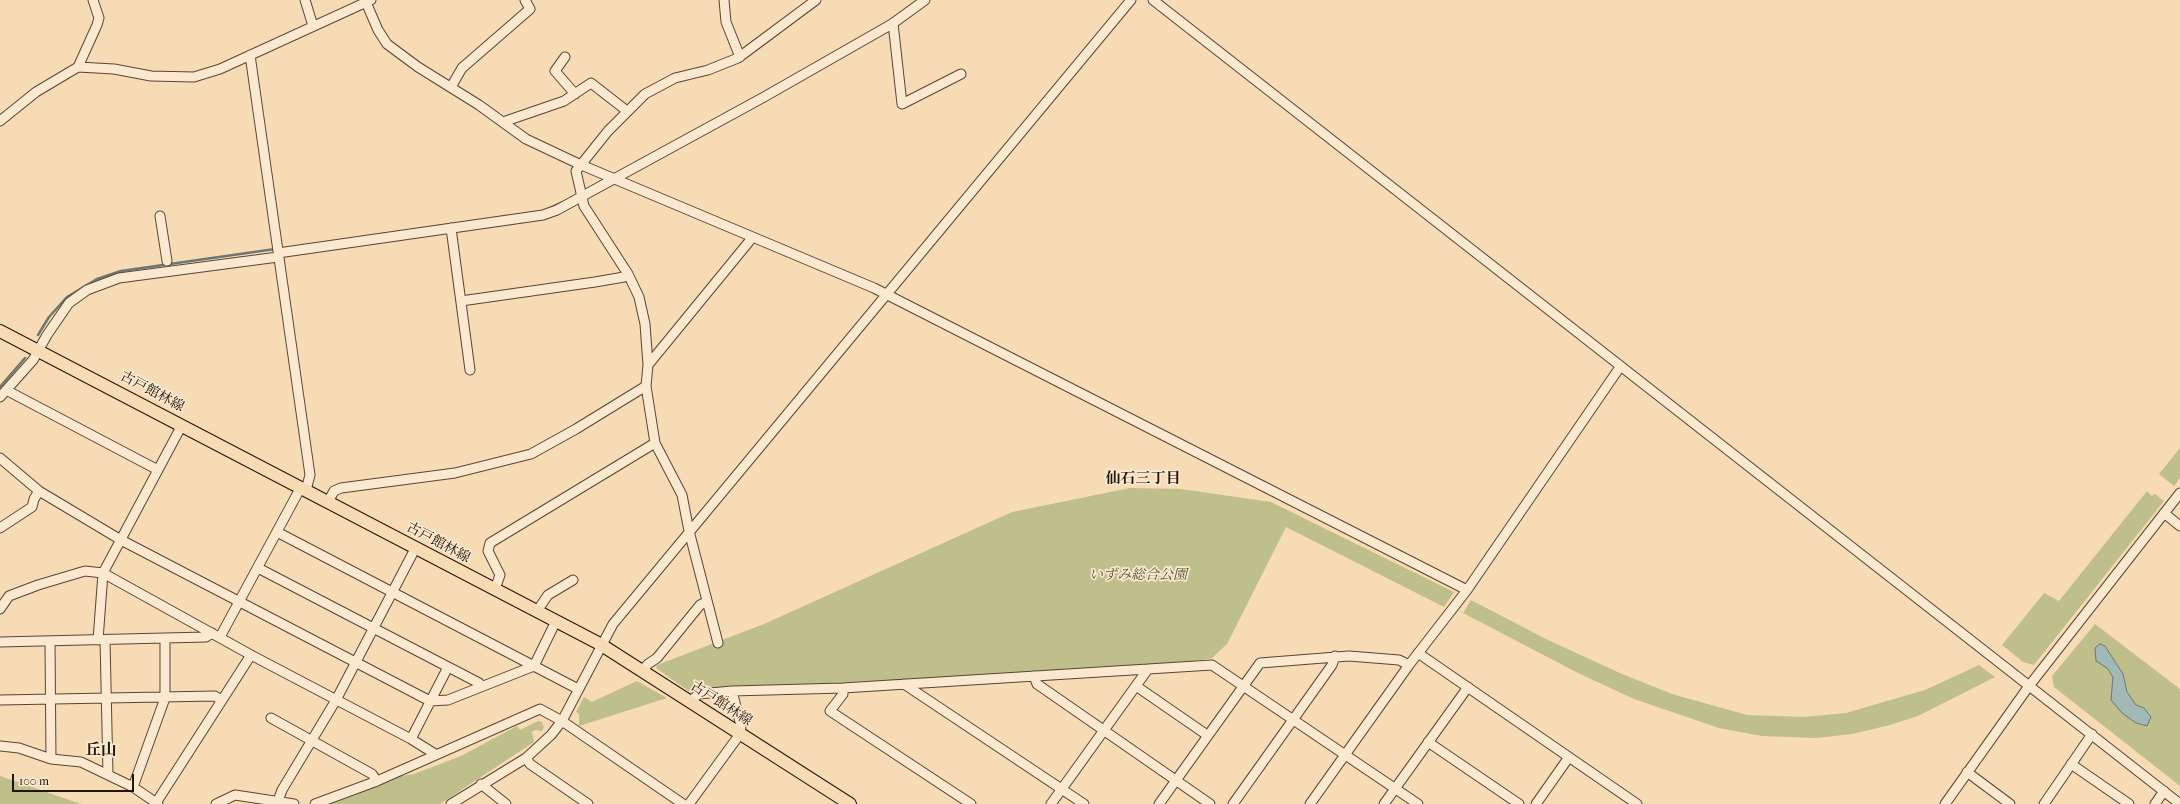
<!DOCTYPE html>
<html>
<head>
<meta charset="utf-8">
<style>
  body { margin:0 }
  #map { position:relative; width:2180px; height:804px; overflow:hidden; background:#f7dbb5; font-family:"IM FELL French Canon",serif }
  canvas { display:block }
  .scale { position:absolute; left:12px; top:774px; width:122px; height:18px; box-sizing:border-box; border:2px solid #21140b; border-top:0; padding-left:5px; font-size:12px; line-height:14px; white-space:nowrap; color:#21140b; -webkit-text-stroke:3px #fae8cf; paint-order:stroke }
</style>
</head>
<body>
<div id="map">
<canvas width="2180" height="804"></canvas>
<div class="scale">100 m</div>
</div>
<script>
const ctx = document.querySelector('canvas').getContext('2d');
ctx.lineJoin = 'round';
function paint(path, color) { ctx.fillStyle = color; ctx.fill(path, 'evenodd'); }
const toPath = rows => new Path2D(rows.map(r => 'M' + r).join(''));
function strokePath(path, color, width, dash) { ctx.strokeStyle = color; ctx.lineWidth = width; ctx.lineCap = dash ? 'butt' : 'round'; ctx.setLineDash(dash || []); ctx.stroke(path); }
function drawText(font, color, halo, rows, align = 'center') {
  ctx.font = font + ' "IM FELL French Canon","Noto Serif JP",serif'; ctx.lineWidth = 3.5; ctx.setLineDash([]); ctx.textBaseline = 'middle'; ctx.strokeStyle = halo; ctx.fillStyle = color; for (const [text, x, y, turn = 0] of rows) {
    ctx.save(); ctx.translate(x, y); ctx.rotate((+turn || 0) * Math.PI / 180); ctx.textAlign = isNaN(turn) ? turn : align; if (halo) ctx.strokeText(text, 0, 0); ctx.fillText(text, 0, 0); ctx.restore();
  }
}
const green = toPath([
  [2180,448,2180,478,2174,486,2159,474],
  [1130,488,1181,489,1271,502,1454,592,1444,607,1286,527,1227,644,1212,658,1195,661,854,685,732,688,690,692,656,668,657,665,764,624,1012,512],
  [2147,491,2152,496,2155,494,2164,501,2034,665,2023,662,2002,645,2044,593,2059,601],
  [1471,600,1546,639,1622,674,1672,694,1747,715,1804,717,1846,713,1925,690,1979,665,1995,677,1918,716,1890,725,1852,734,1816,738,1762,736,1719,728,1634,699,1578,673,1463,613],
  [2095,624,2180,689,2180,786,2054,687,2052,676],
  [637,681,667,698,579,726,579,714,576,712,584,697,592,702],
  [538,721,542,722,544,727,542,731,535,730,532,732,534,742,440,804,325,804,436,760,401,776,414,774,461,756,517,726,520,730],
  [0,776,81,804,0,804]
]);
const water = toPath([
  [2100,644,2105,646,2123,674,2127,692,2136,705,2144,708,2151,717,2147,726,2136,723,2122,713,2111,700,2113,677,2107,668,2096,661,2095,648,2100,644]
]);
const stream = toPath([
  [546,210,563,202],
  [38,335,49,317,67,297,97,279,121,271,275,249],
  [0,387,25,358]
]);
const minor = toPath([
  [305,0,313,26],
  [365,0,378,30,387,44,418,67,479,105,526,139,579,164,874,288,1467,590],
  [724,0,726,22,740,57],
  [1153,0,2180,804],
  [893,23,902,104,961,74],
  [250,55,310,475,306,490],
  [565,57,555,71,575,94],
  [78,67,97,25,99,18,93,0],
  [451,87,462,68,530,9,525,0],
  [0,121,36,92,78,67,114,69,151,76,194,77,220,69,371,0],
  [503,122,564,101,591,83,627,111],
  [160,216,167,261],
  [451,228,470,370],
  [278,253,543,215,557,210,764,97,892,24,925,0],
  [461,301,595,282,624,277,628,274],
  [648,365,752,238],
  [6,390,158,470],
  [0,397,33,360,47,335,69,303,87,290,119,278,278,257],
  [0,458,39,491,121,540,430,701,448,700,534,666,556,621],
  [328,502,334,491,341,488,455,473,531,454,576,429,646,386],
  [2164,513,2180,526],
  [0,528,32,507,34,499,39,491],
  [277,532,578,689],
  [258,568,479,683,481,686],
  [495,589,500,575,488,551,490,543,655,443],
  [0,609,9,596,38,585,85,571,103,573,251,655,411,739,435,754],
  [537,611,548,595,573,580],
  [220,637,301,487],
  [98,640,103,573,182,425],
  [105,640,108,774],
  [0,642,206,637,212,633],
  [50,642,51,759],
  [718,643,689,531,682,495,655,443,646,386,648,365,645,324,639,297,628,274,584,206,576,171,608,131,645,94,675,78,708,70,738,58,816,0],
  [1418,653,1637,804],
  [642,671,648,664,657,658,700,605,706,602],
  [1034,676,1037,684,1210,804],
  [904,684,1084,804],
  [1136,686,1207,735],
  [843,688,843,694,830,711,971,804],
  [0,700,215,696,221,700],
  [690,701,699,694,732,691,843,688,1212,665,1418,804],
  [271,718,372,774,377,781],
  [411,739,448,667],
  [1428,742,1519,804],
  [0,746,19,748,51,759,81,762,133,787,158,804],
  [526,758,530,764,588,804],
  [2071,764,2129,804],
  [1967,772,2010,804],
  [481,784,506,804],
  [133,787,165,698,165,639],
  [278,801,282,790,336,700,416,547],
  [156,803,251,655],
  [216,804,235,795,294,804],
  [315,804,377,781,540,709,562,721,683,804],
  [451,804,526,758,551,735,562,721,613,624,1131,0],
  [689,804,740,734,741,726,732,691],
  [1051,804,1148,669],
  [1159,804,1260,663,1349,656,1399,660,1409,665],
  [1233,804,1332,665,1335,656],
  [1310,804,1409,665,1467,590,1620,367],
  [1384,804,1468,687],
  [1536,804,1569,757],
  [1945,804,2029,686,2180,493],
  [2044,804,2092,734],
  [2155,804,2164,791]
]);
const major = toPath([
  [0,331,600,644,850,804]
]);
const streetNames = [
  ["古戸館林線",152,392,28],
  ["古戸館林線",438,543,28],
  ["古戸館林線",721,704,33]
];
const parkNames = [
  ["いずみ総合公園",1138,576]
];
const neighbourhoodNames = [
  ["仙石三丁目",1143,479]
];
const quarterNames = [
  ["丘山",101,751]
];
paint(green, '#bfbf8b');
paint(water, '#a1b9b7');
strokePath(water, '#6e7772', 1);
strokePath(stream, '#6e7772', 2.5);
strokePath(minor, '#564636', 11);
strokePath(major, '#21140b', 14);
strokePath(minor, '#fae8cf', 9);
strokePath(major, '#f7dbb5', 12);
drawText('14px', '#21140b', '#fae8cf', streetNames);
drawText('italic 14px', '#585038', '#fae8cf', parkNames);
drawText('bold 15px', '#21140b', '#fae8cf', neighbourhoodNames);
drawText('bold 16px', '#21140b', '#fae8cf', quarterNames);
</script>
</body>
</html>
